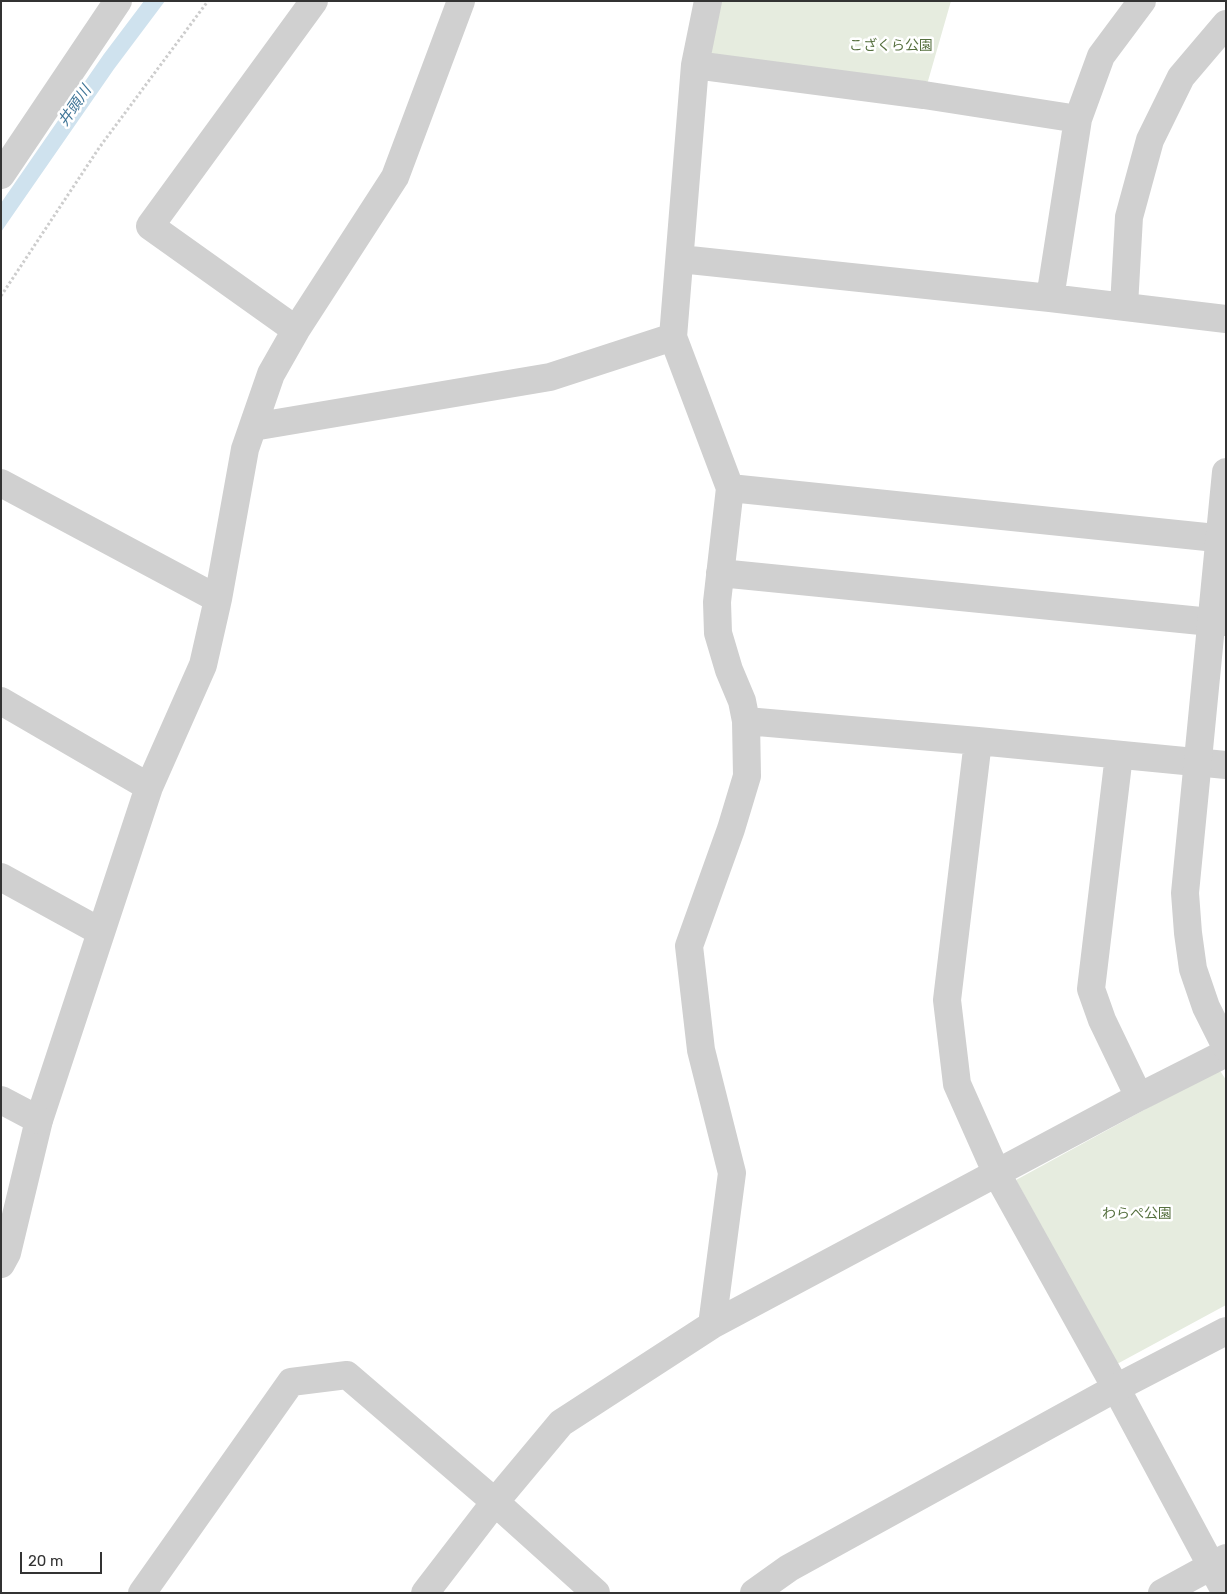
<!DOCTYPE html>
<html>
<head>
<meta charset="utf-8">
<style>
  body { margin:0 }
  #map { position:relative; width:1227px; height:1594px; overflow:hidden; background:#fff; font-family:Rubik,sans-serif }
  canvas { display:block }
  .frame { position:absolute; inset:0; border:2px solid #333; pointer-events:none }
  .scale { position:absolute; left:20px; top:1552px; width:82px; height:22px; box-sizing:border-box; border:2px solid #333; border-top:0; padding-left:6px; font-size:15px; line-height:18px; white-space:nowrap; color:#333; -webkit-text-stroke:4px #fff; paint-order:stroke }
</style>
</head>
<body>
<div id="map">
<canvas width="1227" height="1594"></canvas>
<div class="frame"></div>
<div class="scale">20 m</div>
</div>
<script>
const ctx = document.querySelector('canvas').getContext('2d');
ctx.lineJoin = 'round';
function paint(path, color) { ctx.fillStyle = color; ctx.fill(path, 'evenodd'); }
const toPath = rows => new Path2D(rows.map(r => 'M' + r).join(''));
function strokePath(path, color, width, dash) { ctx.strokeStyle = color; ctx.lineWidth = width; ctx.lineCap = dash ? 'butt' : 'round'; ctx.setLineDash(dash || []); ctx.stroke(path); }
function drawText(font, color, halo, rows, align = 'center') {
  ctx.font = font + ' Rubik,"Noto Sans JP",sans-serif'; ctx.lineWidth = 5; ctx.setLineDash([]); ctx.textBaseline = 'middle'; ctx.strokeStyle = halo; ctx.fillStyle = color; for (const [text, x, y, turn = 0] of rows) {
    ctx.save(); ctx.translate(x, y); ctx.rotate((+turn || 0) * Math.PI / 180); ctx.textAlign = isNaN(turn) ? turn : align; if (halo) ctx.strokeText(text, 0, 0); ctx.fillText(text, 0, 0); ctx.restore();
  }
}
const green = toPath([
  [708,1,951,1,924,95,695,65],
  [1219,1069,1226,1080,1226,1305,1117,1364,1016,1180]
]);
const water = toPath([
  [144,1,165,1,114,69,1,232,1,203,104,54]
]);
const path = toPath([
  [1,296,99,148,208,1]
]);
const minor = toPath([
  [708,1,695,65,673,337,730,488,717,602,718,633,729,670,742,701,746,721,747,776,731,829,689,946,701,1050,732,1173,712,1325],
  [695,65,924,95,1078,119],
  [1,175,118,1],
  [680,259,1050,298,1226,319],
  [1050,298,1078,119,1101,56,1142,1],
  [1124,306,1129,217,1150,140,1181,77,1226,24],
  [296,330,150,226,314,1],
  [253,427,550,377,673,337],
  [1,483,218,599],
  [730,488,1226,539],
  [720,573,1211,622,1226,622],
  [1,701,149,787],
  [746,721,978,741,1226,765],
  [978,741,947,1000,957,1084,997,1174,1116,1388,1226,1593],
  [1119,755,1091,989,1102,1020,1139,1097],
  [1,877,101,932],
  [1,1264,7,1253,39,1120,149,787,203,665,218,599,245,449,271,374,296,330,395,177,461,1],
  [142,1593,291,1382,347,1375,495,1502,596,1593],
  [425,1593,495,1502,561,1423,712,1325,1139,1097,1226,1053],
  [1162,1593,1226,1558]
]);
const tertiary = toPath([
  [1226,472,1185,893,1188,933,1193,969,1206,1007,1226,1047],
  [1,1100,39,1120],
  [754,1593,789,1568,1116,1388,1226,1331]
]);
const parkNames = [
  ["こざくら公園",891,46],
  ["わらぺ公園",1137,1214]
];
const waterNames = [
  ["井頭川",75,106,-55]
];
paint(green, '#e6ecdf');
paint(water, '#cfe2ee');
strokePath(path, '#cdcdcd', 3, [2.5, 2.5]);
strokePath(minor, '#d0d0d0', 28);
strokePath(tertiary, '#d0d0d0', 28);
drawText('14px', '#56703f', '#fff', parkNames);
drawText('italic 15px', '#3f7597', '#fff', waterNames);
</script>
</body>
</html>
